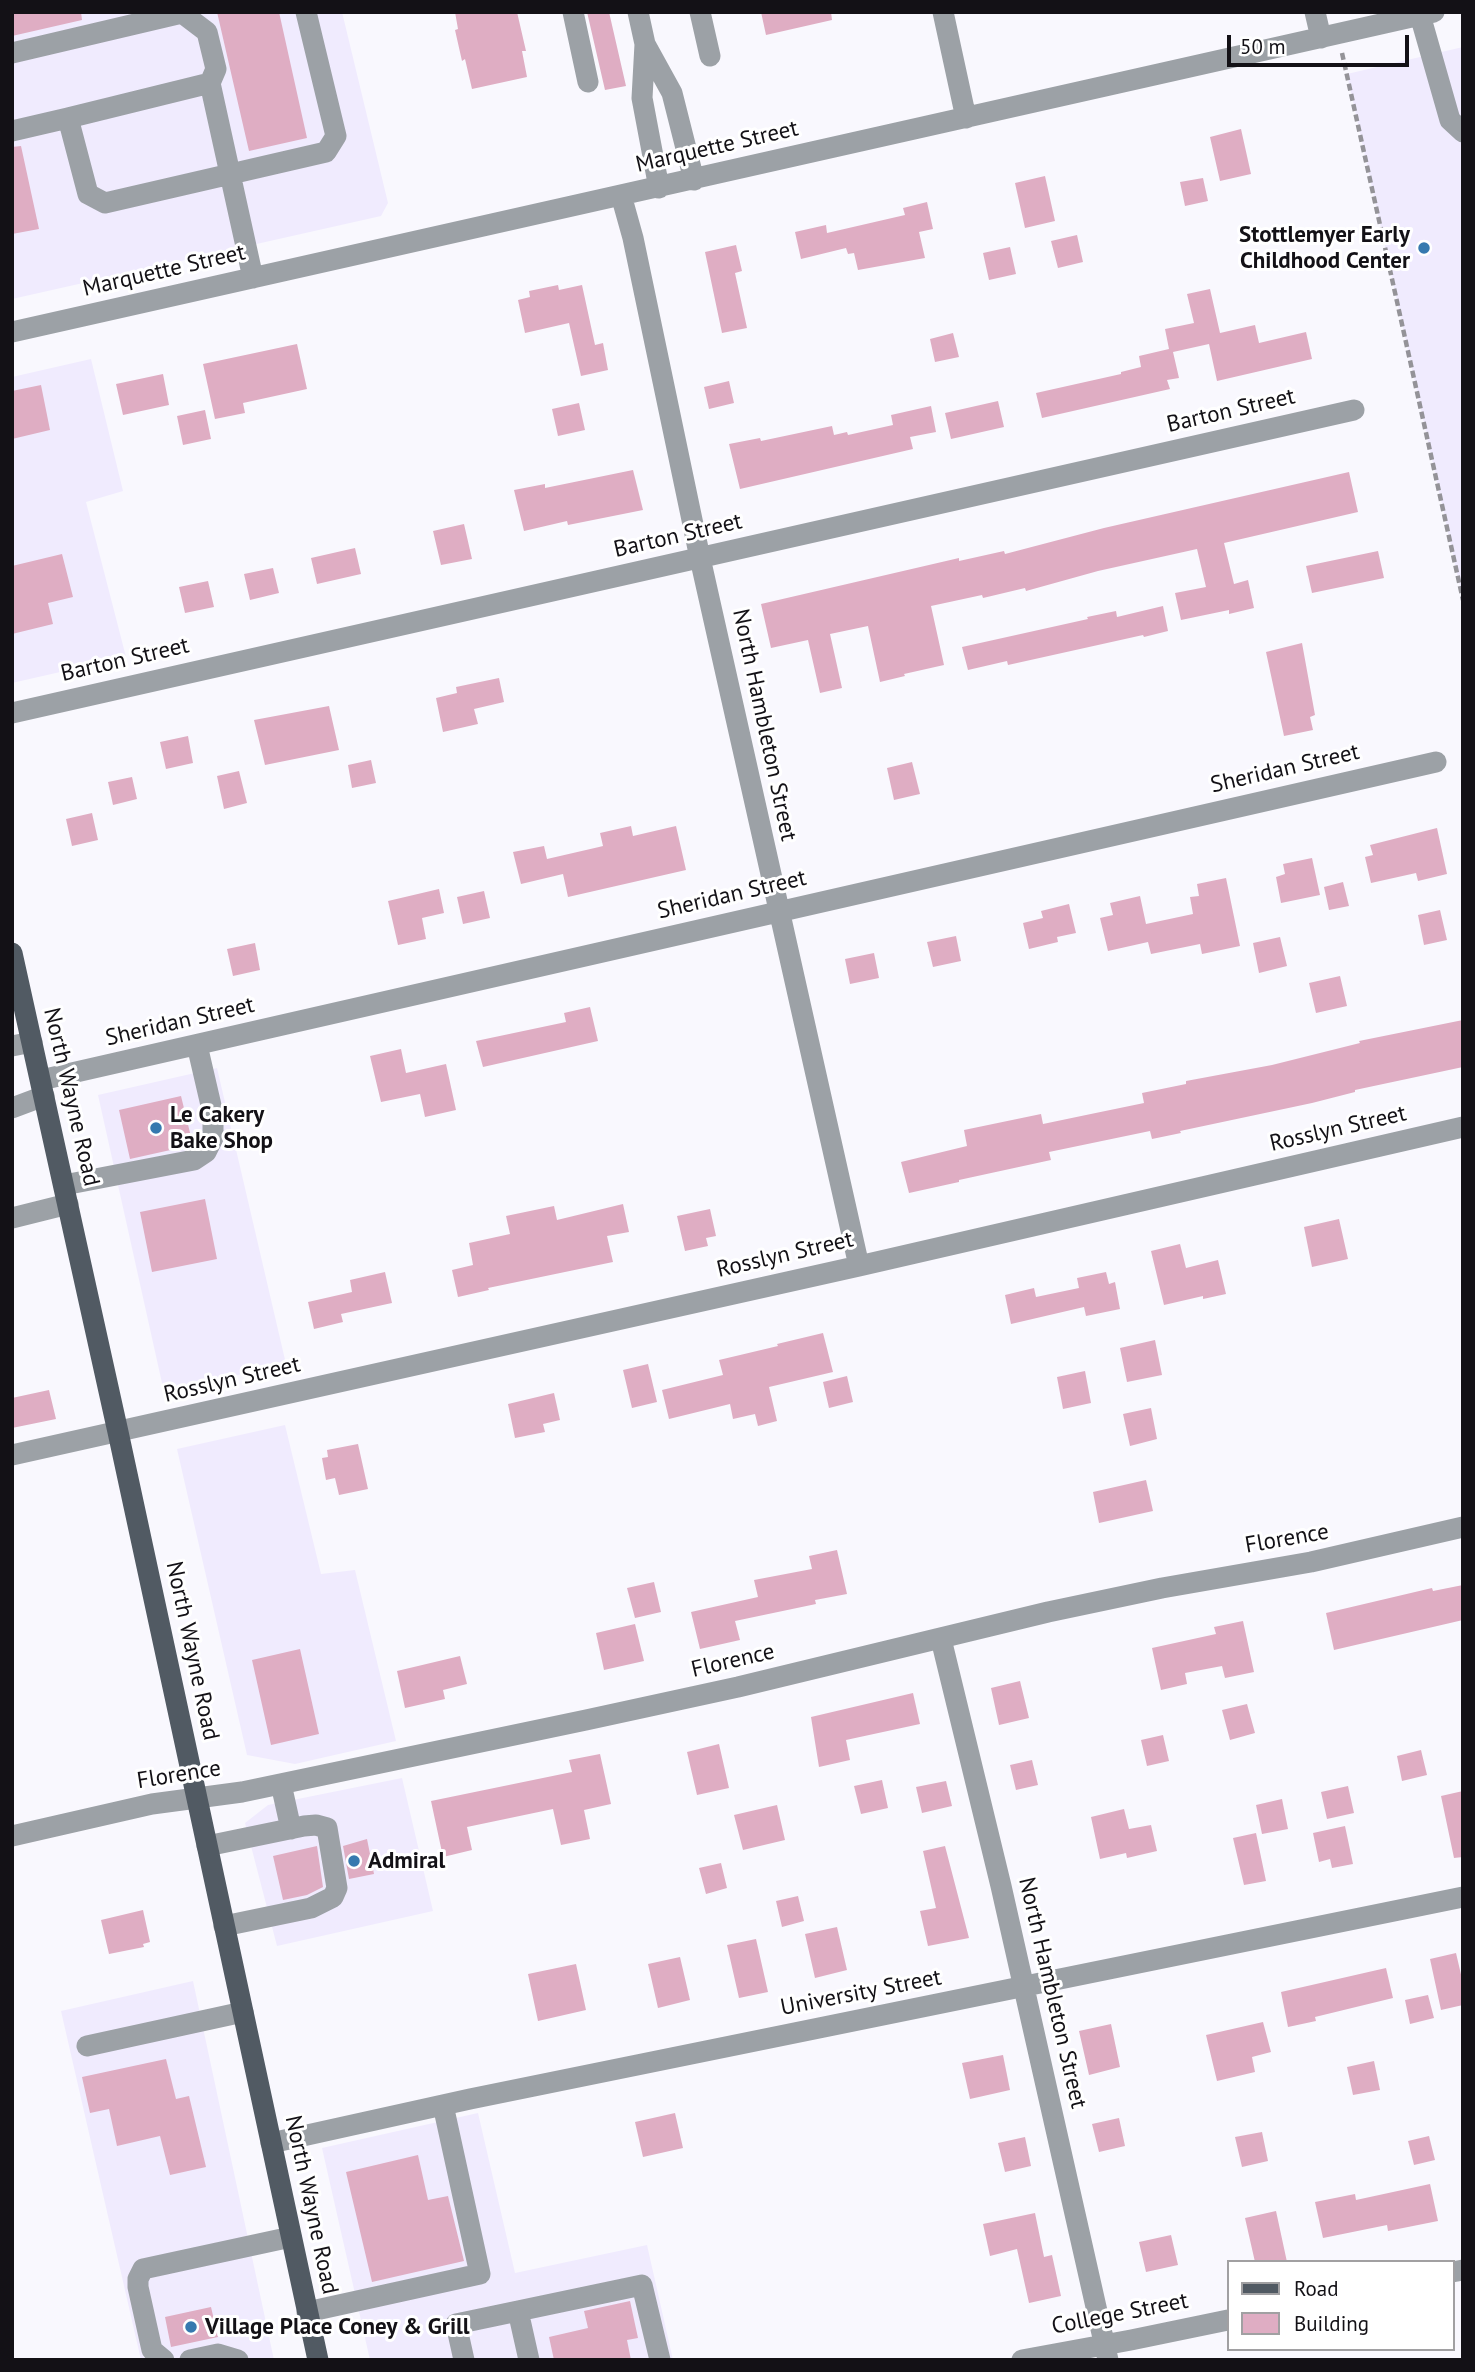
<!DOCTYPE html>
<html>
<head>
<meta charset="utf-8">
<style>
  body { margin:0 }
  #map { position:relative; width:1475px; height:2372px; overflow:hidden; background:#f9f8fe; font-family:"PT Sans",sans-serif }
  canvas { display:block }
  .frame { position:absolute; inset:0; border:14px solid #131116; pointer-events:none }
  .legend { position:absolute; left:1227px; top:2260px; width:228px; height:91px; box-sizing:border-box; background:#fff; border:2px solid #a1a0a2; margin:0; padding:9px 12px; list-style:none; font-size:21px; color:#131116 }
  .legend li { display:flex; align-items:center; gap:14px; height:35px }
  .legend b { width:35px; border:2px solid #a1a0a2 }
  .scale { position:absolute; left:1227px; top:35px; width:182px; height:32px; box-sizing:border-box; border:4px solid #131116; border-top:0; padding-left:9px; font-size:21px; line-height:24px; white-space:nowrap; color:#131116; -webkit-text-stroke:5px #fff; paint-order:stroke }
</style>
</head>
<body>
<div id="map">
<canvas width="1475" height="2372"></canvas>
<div class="frame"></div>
<ul class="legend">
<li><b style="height:9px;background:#515a63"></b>Road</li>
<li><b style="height:19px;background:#dfadc3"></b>Building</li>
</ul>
<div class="scale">50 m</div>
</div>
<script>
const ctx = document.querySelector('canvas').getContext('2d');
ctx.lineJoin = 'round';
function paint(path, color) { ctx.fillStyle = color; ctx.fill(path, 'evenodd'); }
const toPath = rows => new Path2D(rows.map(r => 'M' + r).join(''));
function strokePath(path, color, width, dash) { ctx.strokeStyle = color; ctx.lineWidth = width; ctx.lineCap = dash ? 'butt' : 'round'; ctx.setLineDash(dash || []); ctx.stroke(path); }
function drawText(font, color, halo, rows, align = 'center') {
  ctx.font = font + ' "PT Sans",sans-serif'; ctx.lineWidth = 6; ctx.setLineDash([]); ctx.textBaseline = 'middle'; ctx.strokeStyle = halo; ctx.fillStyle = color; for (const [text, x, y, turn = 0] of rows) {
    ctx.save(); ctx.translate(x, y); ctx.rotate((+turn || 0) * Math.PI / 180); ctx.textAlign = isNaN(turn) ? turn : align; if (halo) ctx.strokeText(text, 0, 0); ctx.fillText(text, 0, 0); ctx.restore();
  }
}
const built = toPath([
  [12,12,342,12,388,203,381,216,12,299],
  [1463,47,1463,600,1347,74],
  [91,359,123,491,86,502,126,657,12,683,12,377],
  [217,1068,286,1364,164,1392,98,1095],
  [285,1425,321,1574,355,1570,396,1741,295,1764,247,1755,177,1449],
  [402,1778,433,1911,277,1946,245,1823,268,1805],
  [193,1981,274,2360,141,2360,61,2011],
  [478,2113,515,2273,647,2245,673,2360,370,2360,322,2148]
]);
const building = toPath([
  [12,12,81,12,82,20,12,36],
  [217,12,279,12,307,138,249,151],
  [455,12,517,12,526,51,522,51,527,77,472,89,465,59,462,61,455,30,458,29],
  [587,12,609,12,626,86,605,90],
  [761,12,831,12,832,20,766,35],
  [1241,129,1251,174,1220,181,1210,137],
  [21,146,39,229,12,234,12,147],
  [1045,176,1055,221,1025,228,1015,183],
  [1203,178,1208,201,1185,206,1180,182],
  [927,202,933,229,919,232,925,258,858,270,854,253,848,254,846,248,801,259,795,232,826,225,827,233,905,215,903,208],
  [1077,235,1083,262,1058,268,1051,241],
  [736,245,742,271,735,273,747,328,722,333,705,252],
  [1010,247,1016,274,989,280,983,253],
  [558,285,559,290,582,285,595,345,603,343,608,370,581,376,569,323,525,333,518,300,530,297,529,291],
  [1210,289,1220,333,1255,325,1259,343,1306,332,1312,359,1217,381,1209,344,1173,352,1179,378,1167,380,1170,389,1042,418,1036,393,1121,374,1121,372,1141,367,1139,356,1169,349,1165,329,1194,323,1187,294],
  [953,333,959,357,935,362,930,339],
  [297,344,307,389,243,403,245,413,215,419,203,364],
  [163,374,169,405,123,415,116,384],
  [729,381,734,403,709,409,704,387],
  [41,385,50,430,12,439,12,391],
  [998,401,1004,427,951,439,945,413],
  [579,403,585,430,558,436,552,409],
  [931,406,936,432,910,437,913,449,740,489,729,444,760,438,761,441,832,426,834,435,847,432,848,435,893,425,891,415],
  [205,410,211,439,183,445,177,416],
  [633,470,643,510,568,525,567,521,524,531,514,490,545,484,545,488],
  [1349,472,1358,512,1224,543,1234,584,1248,580,1254,608,1229,614,1229,610,1181,620,1175,593,1206,587,1197,549,1098,571,1026,591,1025,588,983,598,982,595,931,606,944,665,904,674,905,676,880,682,868,626,830,634,842,688,820,693,808,640,771,648,761,604,959,558,959,561,1004,551,1005,554,1104,528],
  [464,524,472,559,441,565,433,531],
  [355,548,361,574,317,584,311,558],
  [1378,551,1384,578,1312,593,1306,566],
  [62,554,73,597,48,603,53,624,12,634,12,566],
  [273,568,279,593,250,600,244,574],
  [208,581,214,607,185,613,179,587],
  [1163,606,1168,631,1144,637,1143,635,1008,665,1007,661,968,670,962,647,1088,619,1087,617,1116,611,1117,617],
  [1302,643,1315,715,1310,717,1313,730,1284,736,1266,652],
  [499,678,504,702,474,709,478,724,443,732,436,698,457,693,456,687],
  [329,706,339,750,265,765,254,720],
  [188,736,193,763,166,769,160,742],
  [371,760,376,783,352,788,348,765],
  [912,762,920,794,894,800,887,768],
  [239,771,247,803,224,809,217,776],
  [132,777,137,799,113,805,108,782],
  [92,813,98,840,72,846,66,819],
  [631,826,633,836,676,826,686,870,568,897,563,874,521,884,513,852,544,846,547,859,599,847,603,846,600,833],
  [1437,828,1447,874,1418,881,1416,873,1371,883,1365,857,1373,855,1370,845],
  [1312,858,1320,895,1281,903,1276,877,1285,874,1283,864],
  [1226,878,1240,946,1202,954,1200,944,1151,954,1148,942,1108,951,1100,918,1113,915,1110,903,1140,896,1146,924,1193,914,1190,897,1199,896,1197,884],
  [1343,882,1349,906,1329,910,1324,887],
  [439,889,444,913,422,918,426,939,398,945,388,901],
  [484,891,490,918,463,924,457,897],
  [1069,904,1076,933,1057,937,1058,942,1029,949,1023,923,1043,918,1041,911],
  [1440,910,1447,940,1424,945,1418,915],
  [956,936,961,961,933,967,927,942],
  [1280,937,1287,966,1259,973,1253,943],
  [255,943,260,970,233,976,227,949],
  [874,953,879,978,850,984,845,959],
  [1340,976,1347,1006,1316,1013,1309,983],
  [590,1007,598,1041,483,1067,476,1041,566,1022,564,1013],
  [1463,1020,1463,1067,1355,1090,1355,1092,1312,1103,1180,1131,1181,1133,1152,1139,1150,1131,1049,1152,1051,1160,959,1180,959,1182,909,1193,901,1162,967,1146,964,1130,1041,1114,1043,1124,1086,1115,1144,1103,1142,1093,1186,1084,1186,1081,1272,1065,1360,1043,1359,1041],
  [401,1049,406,1073,446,1064,456,1110,425,1117,420,1094,381,1102,370,1056],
  [181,1096,193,1145,130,1159,119,1110],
  [205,1199,217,1259,152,1272,140,1212],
  [623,1204,629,1232,607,1236,613,1262,488,1288,489,1290,458,1297,452,1270,473,1265,469,1243,510,1234,506,1216,554,1206,557,1220],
  [710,1209,716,1236,706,1238,708,1246,685,1251,677,1216],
  [1339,1219,1348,1259,1312,1267,1304,1227],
  [1180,1244,1186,1268,1218,1260,1226,1294,1203,1299,1203,1296,1164,1305,1151,1251],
  [385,1272,392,1303,341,1314,343,1322,314,1329,308,1302,352,1292,350,1280],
  [1106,1272,1109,1284,1115,1282,1120,1309,1086,1316,1084,1307,1011,1324,1005,1295,1034,1288,1036,1297,1079,1288,1077,1278],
  [823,1333,833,1372,769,1387,777,1421,758,1426,755,1414,733,1419,730,1404,669,1419,662,1390,723,1375,719,1360,778,1346,777,1344],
  [1155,1340,1162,1375,1127,1382,1120,1348],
  [648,1364,657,1402,632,1408,623,1370],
  [1085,1371,1091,1403,1063,1409,1057,1377],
  [847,1376,853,1402,829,1408,823,1382],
  [49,1390,56,1419,12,1428,12,1398],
  [554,1393,560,1420,543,1424,545,1432,515,1438,508,1404],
  [1151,1408,1157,1439,1130,1446,1123,1414],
  [358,1444,368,1489,339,1495,335,1478,326,1480,322,1458,328,1457,327,1450],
  [1146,1480,1153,1511,1099,1523,1093,1492],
  [837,1550,847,1594,815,1600,816,1604,735,1621,740,1640,700,1649,691,1612,758,1597,754,1580,812,1569,809,1556],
  [654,1582,661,1612,635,1618,627,1588],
  [1463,1585,1463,1620,1334,1650,1326,1613,1432,1588,1433,1591],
  [1243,1621,1254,1672,1225,1678,1222,1666,1185,1673,1187,1684,1161,1690,1152,1648,1216,1634,1214,1627],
  [635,1624,644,1661,604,1670,596,1633],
  [300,1649,319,1734,271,1745,252,1660],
  [460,1656,467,1684,443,1690,445,1699,405,1708,397,1671],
  [1020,1681,1029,1718,999,1725,991,1688],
  [913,1693,920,1724,846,1740,850,1760,819,1767,811,1717],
  [1247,1704,1255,1733,1230,1740,1222,1710],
  [1163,1735,1169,1761,1147,1766,1141,1740],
  [719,1744,729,1788,697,1795,687,1752],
  [1421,1750,1427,1775,1402,1781,1397,1756],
  [600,1754,611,1804,584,1810,590,1839,561,1845,553,1809,467,1827,472,1850,443,1857,431,1801,572,1772,569,1760],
  [1032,1760,1038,1785,1016,1790,1010,1765],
  [882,1780,888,1808,861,1814,854,1786],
  [946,1781,952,1806,922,1813,916,1787],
  [1348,1786,1354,1813,1327,1819,1321,1792],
  [1463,1791,1463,1857,1454,1858,1441,1796],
  [1282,1799,1288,1829,1262,1834,1256,1805],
  [777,1805,785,1840,743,1850,734,1815],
  [1124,1809,1129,1829,1151,1825,1157,1851,1127,1858,1126,1853,1100,1859,1091,1817],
  [1345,1826,1353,1864,1332,1868,1330,1859,1319,1862,1313,1833],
  [1256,1833,1266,1881,1244,1885,1233,1838],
  [367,1839,374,1874,349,1879,343,1846],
  [317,1846,323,1887,307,1895,283,1900,273,1856],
  [945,1846,969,1938,928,1946,920,1911,936,1908,923,1851],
  [721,1863,727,1888,706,1894,699,1868],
  [798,1896,804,1921,782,1927,776,1901],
  [143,1910,150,1942,143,1944,144,1947,109,1954,101,1920],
  [837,1927,847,1970,815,1978,805,1934],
  [756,1939,768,1992,739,1998,727,1945],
  [1456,1953,1463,1983,1463,2005,1441,2010,1430,1959],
  [680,1957,690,2000,658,2008,648,1964],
  [576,1964,586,2010,538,2021,528,1974],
  [1386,1968,1393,1998,1315,2017,1316,2021,1288,2027,1281,1992],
  [1428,1995,1434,2018,1410,2024,1405,2000],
  [1263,2022,1271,2052,1252,2057,1255,2072,1217,2081,1206,2035],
  [1111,2024,1120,2067,1089,2075,1079,2031],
  [1003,2055,1010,2090,970,2099,962,2063],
  [166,2059,176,2099,189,2096,206,2167,170,2175,160,2136,117,2146,109,2109,90,2113,82,2077],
  [1374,2061,1380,2090,1353,2095,1347,2067],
  [675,2113,683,2148,643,2157,635,2122],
  [1119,2118,1125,2146,1099,2152,1092,2124],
  [1262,2132,1268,2161,1242,2167,1235,2137],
  [1429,2136,1435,2160,1414,2165,1408,2141],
  [1025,2137,1031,2166,1005,2172,998,2143],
  [418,2155,428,2200,448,2196,464,2261,372,2282,346,2172],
  [1430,2184,1438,2221,1388,2231,1387,2225,1323,2238,1315,2202,1355,2194,1356,2200],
  [1276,2211,1287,2262,1255,2262,1245,2218],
  [1035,2213,1044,2257,1052,2255,1061,2296,1029,2303,1017,2249,990,2256,983,2224],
  [1171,2235,1178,2265,1146,2272,1139,2242],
  [630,2301,638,2338,627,2340,631,2360,554,2360,549,2337,588,2328,584,2311],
  [211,2307,218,2337,171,2347,165,2317]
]);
const path = toPath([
  [1342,53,1463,600]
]);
const minor = toPath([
  [573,12,588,82],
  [638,12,645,44,672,93,694,180],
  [700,12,710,56],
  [943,12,966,118],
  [1315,12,1321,38],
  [1420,15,1450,120,1463,132],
  [645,44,642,98,659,188],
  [12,53,182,13,207,32,216,69,210,83,68,118],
  [210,83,253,278],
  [12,131,68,118,88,194,105,203,326,152,336,136,306,12],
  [621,195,633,238,700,558,859,1266],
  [12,332,1434,12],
  [12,713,1354,410],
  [12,1046,32,1042],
  [41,1080,1436,762],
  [12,1108,44,1096],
  [64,1185,194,1160,206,1152,213,1138,213,1114,197,1045],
  [12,1218,68,1204],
  [12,1455,859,1266,1463,1127],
  [941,1639,1001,1886,1108,2360],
  [281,1784,291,1829],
  [12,1836,152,1804,242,1792,586,1720,738,1687,1048,1612,1162,1588,1311,1562,1463,1527],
  [207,1846,304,1826,316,1825,327,1828,337,1888,333,1897,311,1908,224,1926],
  [87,2046,243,2012],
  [271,2143,470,2099,1463,1897],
  [1452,2272,1463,2270],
  [518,2311,529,2360],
  [307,2312,480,2274,443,2105],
  [164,2360,152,2350,138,2287,138,2279,143,2269,291,2237],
  [190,2360,218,2354,238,2360],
  [464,2360,456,2324,642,2285,660,2360],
  [1022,2360,1131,2340,1228,2320]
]);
const major = toPath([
  [12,953,118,1432,318,2360]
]);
const markers = [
  [1424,248,7,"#3679af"],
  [156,1128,7,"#3679af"],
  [354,1861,7,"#3679af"],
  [191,2327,7,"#3679af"]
];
const streetNames = [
  ["Marquette Street",717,147,-13],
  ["Marquette Street",164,271,-13],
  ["Barton Street",1231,411,-13],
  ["Barton Street",678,536,-13],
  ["Barton Street",125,660,-13],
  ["North Hambleton Street",764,725,78],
  ["Sheridan Street",1285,769,-13],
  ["Sheridan Street",732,895,-13],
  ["Sheridan Street",180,1022,-13],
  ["North Wayne Road",71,1097,77],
  ["Rosslyn Street",1338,1129,-13],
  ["Rosslyn Street",785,1255,-13],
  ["Rosslyn Street",232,1380,-13],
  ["Florence",1287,1539,-10],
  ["North Wayne Road",192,1651,78],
  ["Florence",733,1661,-13],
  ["Florence",179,1775,-9],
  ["University Street",861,1993,-11],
  ["North Hambleton Street",1052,1993,77],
  ["North Wayne Road",311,2205,78],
  ["College Street",1120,2314,-11]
];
const poiNames = [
  ["Stottlemyer Early",1410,235,"right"],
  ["Childhood Center",1410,261,"right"],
  ["Le Cakery",170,1115],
  ["Bake Shop",170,1141],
  ["Admiral",368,1861],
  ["Village Place Coney & Grill",205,2327]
];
paint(built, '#f0ebfe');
paint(building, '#dfadc3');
strokePath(path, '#949398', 4.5, [7, 3.5]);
strokePath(minor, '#9ca1a6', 21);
strokePath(major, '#515a63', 21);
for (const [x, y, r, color] of markers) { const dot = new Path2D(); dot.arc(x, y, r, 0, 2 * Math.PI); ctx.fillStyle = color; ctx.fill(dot); strokePath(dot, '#fff', 2.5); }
drawText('23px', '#131116', '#fff', streetNames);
drawText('bold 23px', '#131116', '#fff', poiNames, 'left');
</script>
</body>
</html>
